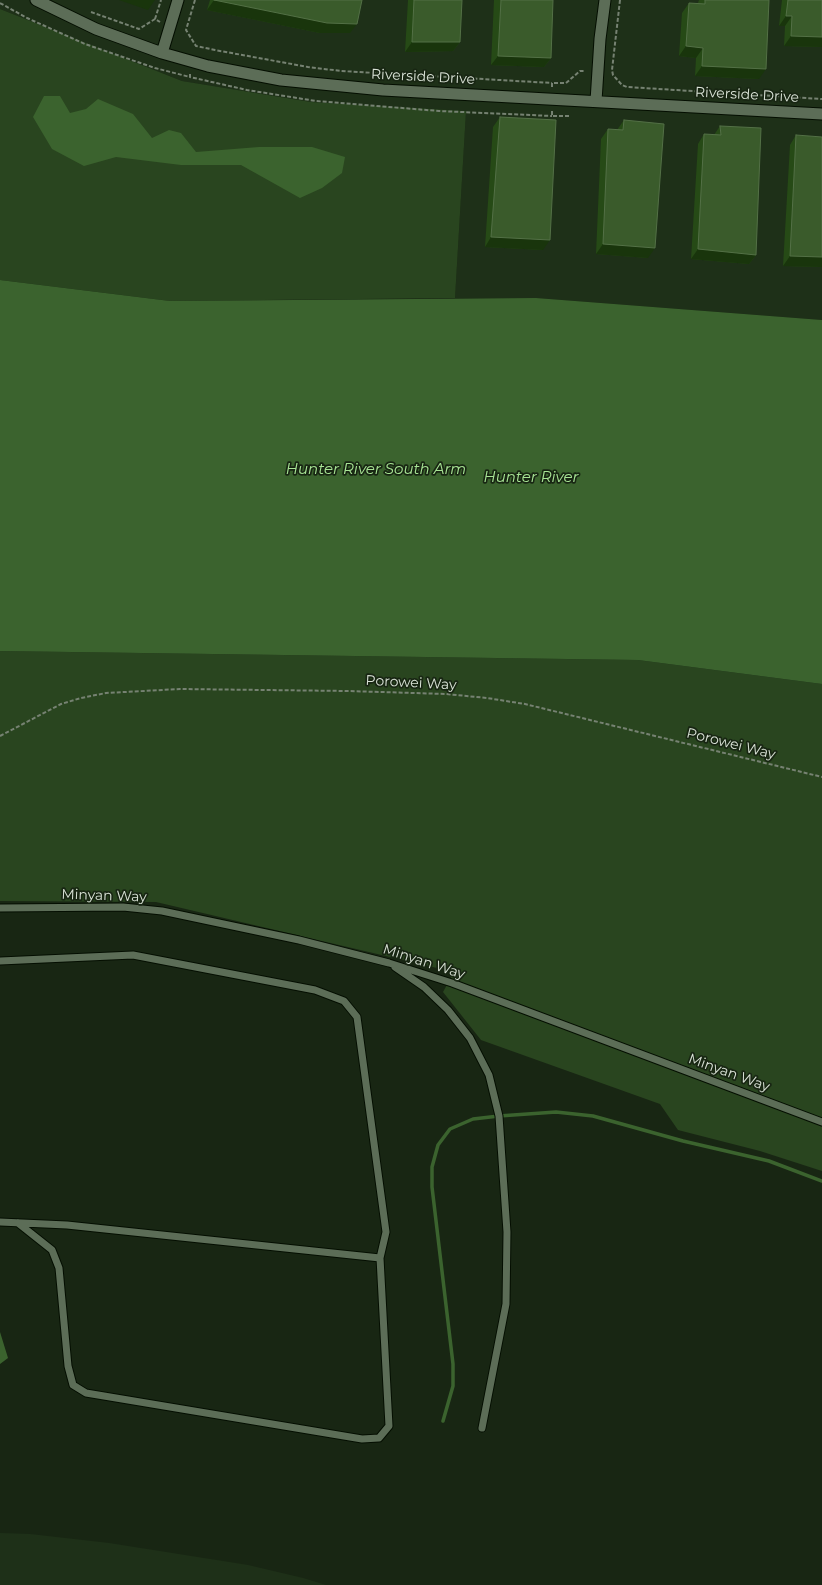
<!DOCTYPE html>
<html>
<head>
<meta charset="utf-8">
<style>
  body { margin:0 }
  canvas { display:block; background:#182613 }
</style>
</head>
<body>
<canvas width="822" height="1585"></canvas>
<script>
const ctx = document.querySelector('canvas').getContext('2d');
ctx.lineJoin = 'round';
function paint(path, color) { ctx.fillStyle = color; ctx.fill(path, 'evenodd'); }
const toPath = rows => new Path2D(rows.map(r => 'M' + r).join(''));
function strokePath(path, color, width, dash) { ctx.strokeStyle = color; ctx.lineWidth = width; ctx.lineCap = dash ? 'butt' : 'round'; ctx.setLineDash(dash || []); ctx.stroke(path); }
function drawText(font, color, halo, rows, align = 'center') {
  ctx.font = font + ' Montserrat,sans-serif'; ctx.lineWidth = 3.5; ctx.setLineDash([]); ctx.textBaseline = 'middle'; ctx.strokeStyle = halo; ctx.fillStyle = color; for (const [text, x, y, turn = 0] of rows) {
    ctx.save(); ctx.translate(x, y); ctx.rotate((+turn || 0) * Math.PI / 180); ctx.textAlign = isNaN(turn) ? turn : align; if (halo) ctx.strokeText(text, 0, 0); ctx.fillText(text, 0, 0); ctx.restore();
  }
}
const built = toPath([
  [0,0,822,0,822,320,536,298,455,298,466,111,311,102,182,81,0,9],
  [0,1533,30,1534,109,1543,248,1565,303,1578,326,1585,0,1585]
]);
const green = toPath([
  [0,9,182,81,311,102,466,111,455,298,170,301,0,280],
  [0,651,638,660,822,684,822,1171,760,1151,678,1130,660,1104,481,1040,443,992,454,972,156,902,0,901]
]);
const water = toPath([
  [44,96,60,96,70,113,86,109,98,99,133,114,152,138,169,130,181,133,196,152,259,147,312,147,345,157,342,173,322,188,300,198,241,165,181,165,116,157,84,166,52,149,33,117],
  [0,280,170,301,536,298,822,320,822,684,638,660,0,651],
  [0,1332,8,1358,0,1364]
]);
const stream = toPath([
  [443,1421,453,1386,453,1364,432,1187,432,1167,438,1145,450,1129,473,1119,499,1116,556,1112,593,1116,683,1141,769,1161,822,1181]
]);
const path = toPath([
  [195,0,186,30,196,46,215,50,308,67,341,71,552,83],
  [620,0,612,70,613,75,622,85,627,87,822,99],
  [0,3,27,18,85,44,155,68,190,77],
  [91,12,139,29,155,19,160,22],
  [155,19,161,0],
  [190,74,190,77,247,90,316,101,439,111,552,116],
  [552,87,552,83,566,83,580,71,584,71],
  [552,111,552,116,570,116],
  [0,736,61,704,81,698,106,693,180,689,348,691,446,694,487,698,525,704,822,777]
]);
const service = toPath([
  [0,908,123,907,162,911,299,940,389,963,452,983,822,1122],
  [0,961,133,955,315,990,344,1001,357,1017,386,1232,380,1258,389,1426,379,1438,362,1439,86,1393,73,1385,68,1366,59,1268,52,1250,18,1223],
  [395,967,424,987,448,1010,470,1038,489,1075,499,1116,507,1232,506,1304,482,1428],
  [0,1222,67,1225,380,1258]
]);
const minor = toPath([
  [36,0,96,29,162,53,208,66,281,80,383,90,822,114],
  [162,53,178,0],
  [596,101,600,39,605,0]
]);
const wall = toPath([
  [210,0,362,0,350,33,320,33,207,10],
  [408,0,462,0,460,42,453,51,405,52],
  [494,0,553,0,551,58,544,67,491,65],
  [699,0,769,0,759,79,695,76,696,58,679,56,682,13,689,3,698,3],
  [782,0,822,0,822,47,784,46,785,26,779,26],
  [500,117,543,250,485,247,493,127],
  [624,120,648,258,596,254,601,139,608,129,617,130],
  [720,126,756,255,749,264,691,259,698,144,704,134,714,135],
  [796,135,822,267,783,266,790,145]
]);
const shadedWall = toPath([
  [119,0,155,0,148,10],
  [214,0,357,24,350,33,320,33,207,10],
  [786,16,792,16,785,26,779,26],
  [791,36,822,37,822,47,784,46],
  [412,42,460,42,453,51,405,52],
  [686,46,703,48,696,58,679,56],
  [498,56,551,58,544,67,491,65],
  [702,66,766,69,759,79,695,76],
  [491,237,550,240,543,250,485,247],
  [603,244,655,248,648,258,596,254],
  [698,249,756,255,749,264,691,259],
  [790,256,822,257,822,267,783,266]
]);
const building = toPath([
  [214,0,362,0,357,24,327,23,214,0],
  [414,0,462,0,460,42,412,42,414,0],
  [501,0,553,0,551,58,498,56,501,0],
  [705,0,769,0,766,69,702,66,703,48,686,46,689,3,705,4,705,0],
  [788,0,822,0,822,37,791,36,792,16,786,16,788,0],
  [500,117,556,120,550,240,491,237,500,117],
  [624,120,664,124,655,248,603,244,608,129,623,130,624,120],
  [720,126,761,128,756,255,698,249,704,134,721,135,720,126],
  [796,135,822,137,822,257,790,256,796,135]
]);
const streetNames = [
  ["Riverside Drive",423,77,3],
  ["Riverside Drive",747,95,3],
  ["Porowei Way",411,683,3],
  ["Porowei Way",731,744,14],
  ["Minyan Way",104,896,2],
  ["Minyan Way",424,962,18],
  ["Minyan Way",729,1073,20]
];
const waterNames = [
  ["Hunter River South Arm",376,470],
  ["Hunter River",531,478]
];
paint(built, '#1e3018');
paint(green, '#29451f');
paint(water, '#3b632e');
strokePath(stream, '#3b632e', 3.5);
strokePath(service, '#040e01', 9);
strokePath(minor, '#040e01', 13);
strokePath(path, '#768272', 2, [4, 2]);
strokePath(service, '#5c6d57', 7);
strokePath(minor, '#5c6d57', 11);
paint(wall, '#264a16');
paint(shadedWall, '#19350c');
paint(building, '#3a5b2b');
strokePath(building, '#537046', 1);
drawText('14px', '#d9e2d6', '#182613', streetNames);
drawText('italic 15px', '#a8e495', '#182613', waterNames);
</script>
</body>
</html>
